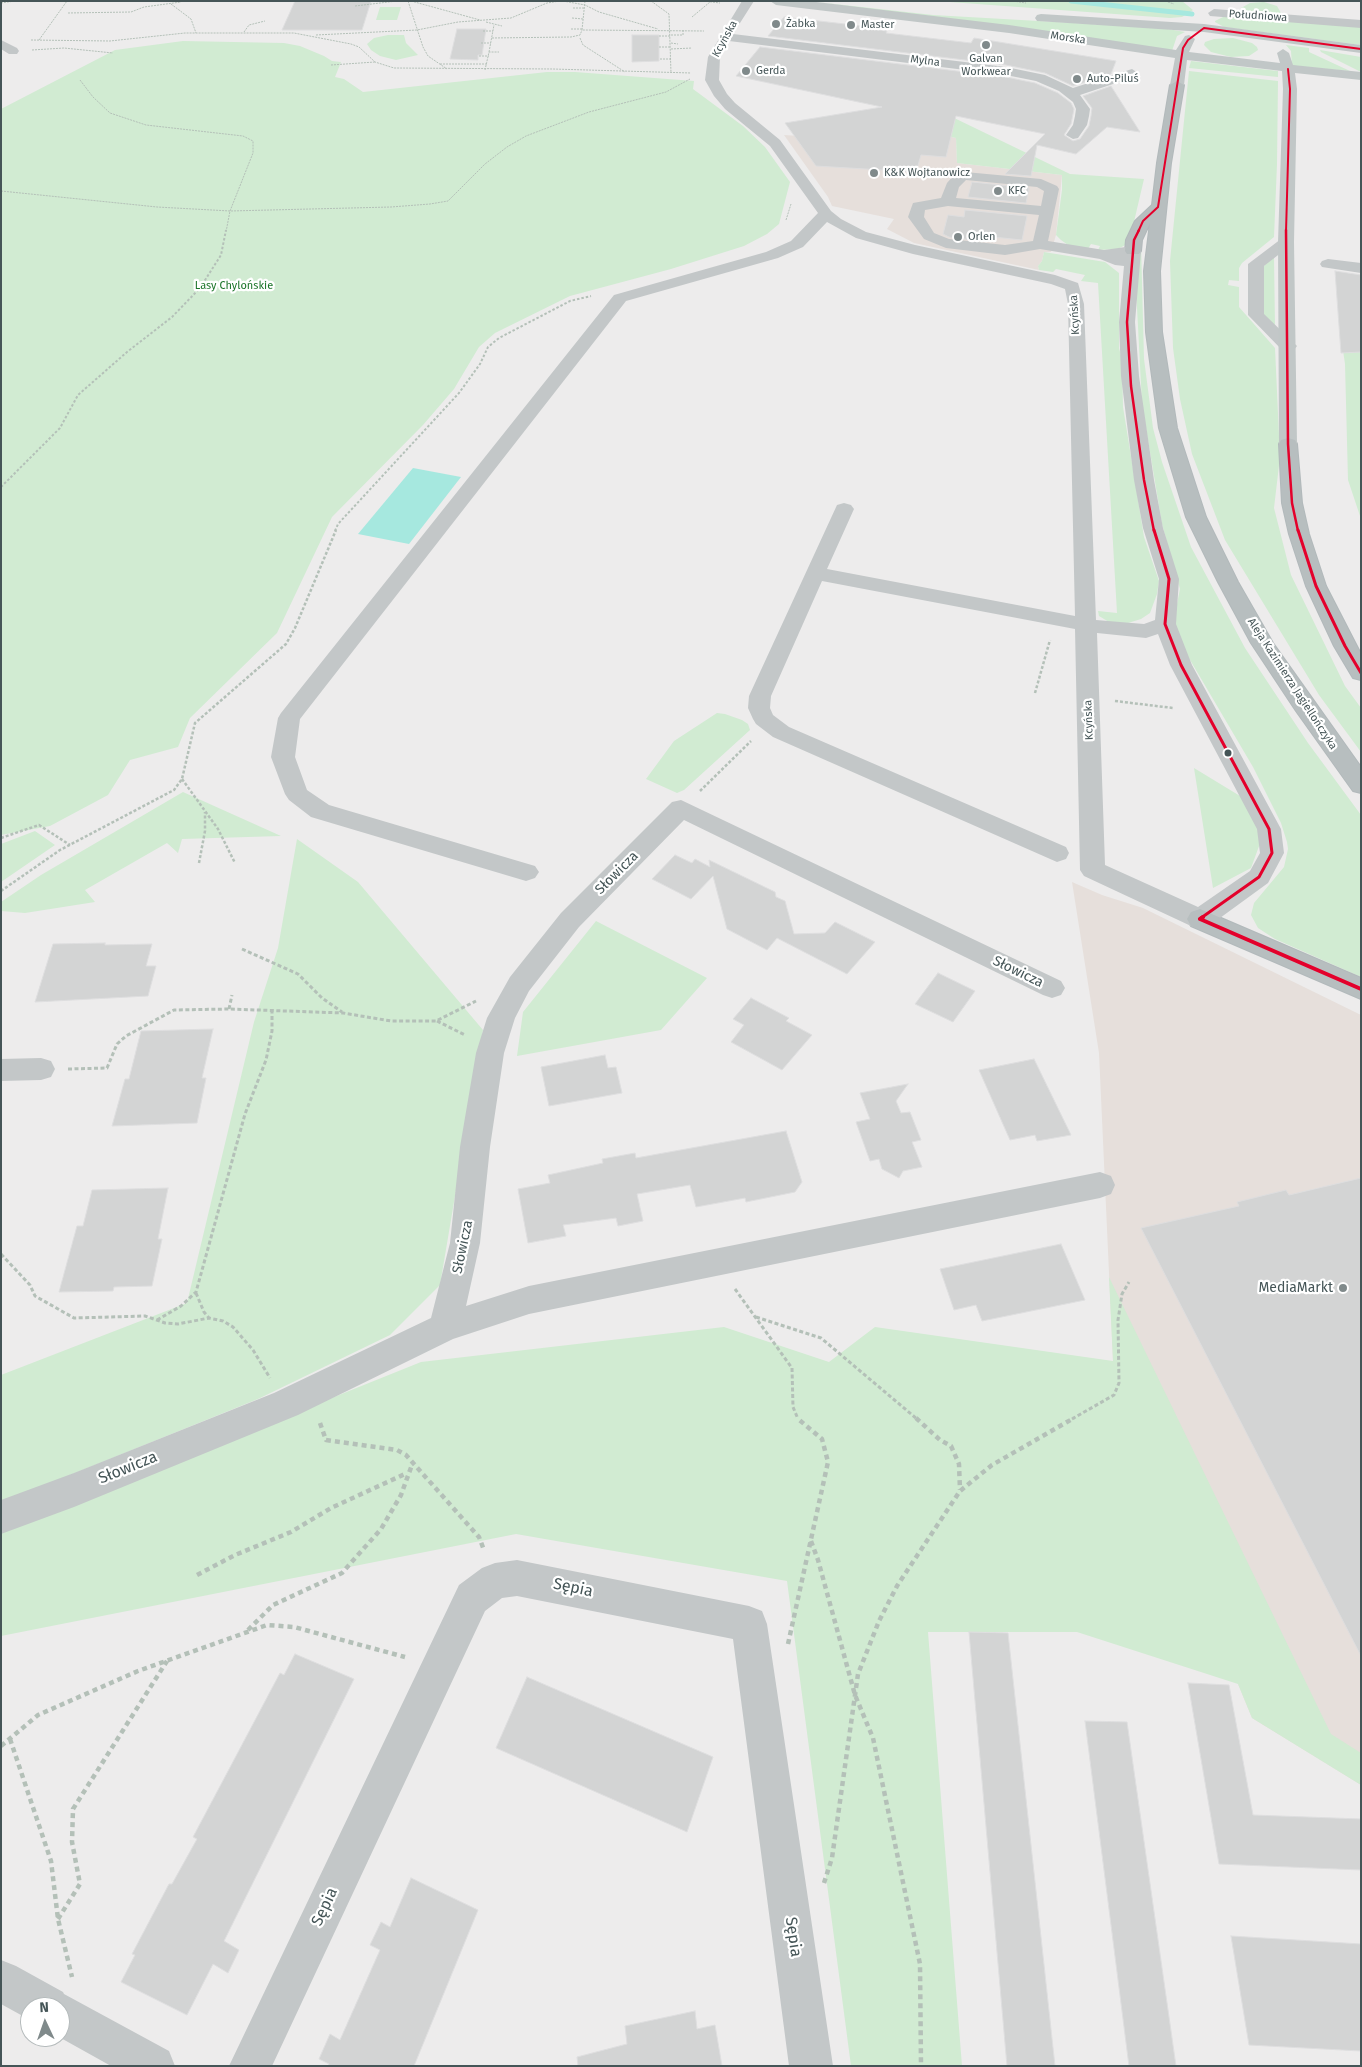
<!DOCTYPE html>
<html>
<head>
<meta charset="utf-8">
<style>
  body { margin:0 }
  #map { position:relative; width:1362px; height:2067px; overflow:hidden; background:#edecec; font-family:"Fira Sans",sans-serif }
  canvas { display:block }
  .frame { position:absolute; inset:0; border:2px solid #455557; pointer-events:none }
  .north { position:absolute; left:20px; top:1997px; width:50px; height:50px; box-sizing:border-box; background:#fff; border:1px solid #b5bbbc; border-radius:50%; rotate:357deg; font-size:14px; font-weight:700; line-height:20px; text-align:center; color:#455557 }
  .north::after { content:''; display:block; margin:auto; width:18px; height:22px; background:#808a8b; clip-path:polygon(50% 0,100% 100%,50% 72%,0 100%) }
</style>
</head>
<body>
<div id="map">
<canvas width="1362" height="2067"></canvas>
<div class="frame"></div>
<div class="north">N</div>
</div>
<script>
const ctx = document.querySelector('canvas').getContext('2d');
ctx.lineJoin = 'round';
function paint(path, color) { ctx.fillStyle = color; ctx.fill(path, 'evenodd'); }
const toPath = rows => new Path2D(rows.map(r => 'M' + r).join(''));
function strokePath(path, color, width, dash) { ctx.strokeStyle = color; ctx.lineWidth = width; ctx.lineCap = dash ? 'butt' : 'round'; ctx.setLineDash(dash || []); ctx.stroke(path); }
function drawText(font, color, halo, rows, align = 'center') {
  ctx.font = font + ' "Fira Sans",sans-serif'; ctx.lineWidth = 4.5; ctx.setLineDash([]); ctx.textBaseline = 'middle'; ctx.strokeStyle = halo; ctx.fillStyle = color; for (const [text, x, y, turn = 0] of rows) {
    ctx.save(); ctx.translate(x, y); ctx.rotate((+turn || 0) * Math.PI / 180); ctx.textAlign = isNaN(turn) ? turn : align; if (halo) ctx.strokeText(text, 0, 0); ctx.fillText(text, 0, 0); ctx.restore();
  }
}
const commercial = toPath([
  [894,124,956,138,957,163,1062,175,1056,235,1051,252,1044,252,1042,261,1038,266,1039,270,914,243,887,229,894,219,832,206,828,197,784,135,878,141],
  [1072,882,1102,895,1143,908,1361,1015,1361,1785,1252,1718,1114,1383,1099,1053]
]);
const green = toPath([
  [936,1,1182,1,1193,10,1182,17,1170,18],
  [817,2,933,15,1162,28,1185,32,1177,36,1172,51],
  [1264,2,1277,6,1281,13,1275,14,1249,12,1241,8,1250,3],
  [380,7,401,7,397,20,376,20],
  [1225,16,1361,27,1361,45,1224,27,1215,22,1215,21],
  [388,35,404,35,406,43,418,55,396,60,380,56,371,50,367,44,374,38],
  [1233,38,1252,43,1257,47,1258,50,1249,56,1231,57,1211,52,1204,45,1205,42,1214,39],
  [183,41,284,43,300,46,324,56,332,61,341,62,335,77,344,79,363,92,547,72,575,72,694,81,693,89,743,126,765,147,790,182,779,224,767,234,744,246,671,269,570,296,495,333,479,347,454,389,423,425,332,517,277,633,190,718,178,747,130,760,108,795,50,826,1,835,1,109,115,50],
  [1286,45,1309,48,1309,52,1350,71,1292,66,1291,51],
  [1320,50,1361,57,1361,72,1321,52],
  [1191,61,1278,71,1278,77,1189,68],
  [1189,71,1278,81,1277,164,1274,237,1242,263,1239,268,1239,281,1229,280,1228,285,1239,287,1239,307,1275,348,1280,457,1274,508,1291,575,1345,686,1361,708,1361,752,1319,695,1225,540,1192,454,1180,399,1173,348,1170,261],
  [948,115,1070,174,1144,179,1129,243,1118,249,1098,250,1100,246,1091,244,1088,249,1068,245,1061,240,1056,235,1062,190,1062,175,957,163,956,138,894,124],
  [1141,243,1144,359,1153,428,1162,462,1191,547,1245,648,1308,743,1361,815,1361,977,1275,939,1258,928,1251,915,1254,903,1284,867,1288,849,1287,842,1281,823,1253,767,1183,648,1176,628,1175,614,1180,589,1162,524,1142,404,1136,288],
  [1044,252,1105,262,1119,273,1119,348,1122,360,1123,407,1144,537,1159,581,1157,594,1150,613,1141,619,1128,623,1109,622,1099,616,1098,611,1117,613,1098,283,1081,281,1085,275,1056,269,1053,272,1039,270,1038,266,1042,261],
  [1274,257,1275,327,1265,318,1262,312,1263,267],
  [1338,316,1361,318,1361,519,1348,480,1345,364],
  [717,713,725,714,742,720,748,724,750,730,684,790,677,793,646,779,674,741],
  [1194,768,1245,799,1262,838,1251,868,1213,888],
  [183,792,281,836,182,839,178,853,167,843,85,890,95,902,25,913,1,911,1,902,41,875],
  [35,831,55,845,1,882,1,844],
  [297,839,358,882,483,1030,440,1285,390,1335,258,1399,1,1503,1,1375,187,1303,254,1022,278,948],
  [596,921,707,978,661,1030,517,1056,523,1012],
  [1109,1277,1331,1734,1361,1753,1361,1785,1252,1718,1238,1684,1077,1632,928,1632,962,2066,851,2066,787,1581,516,1534,1,1636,1,1531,421,1362,724,1327,829,1362,875,1327,1113,1361]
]);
const water = toPath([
  [413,468,461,477,409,544,358,534]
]);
const stream = toPath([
  [1071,1,1192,14]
]);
const building = toPath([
  [295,1,371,1,362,30,282,30,295,1],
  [784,17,880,28,878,30,887,31,886,33,971,43,974,38,1116,61,1111,74,1073,86,1045,73,1006,65,768,36,784,17],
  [457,29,486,29,482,55,478,55,478,60,450,59,457,29],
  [632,35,659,35,659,61,632,62,632,35],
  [760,47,1006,77,1035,83,1058,93,1071,103,1074,109,1071,124,1064,135,1073,141,1080,139,1089,126,1091,116,1092,108,1083,96,1111,86,1140,132,1107,127,1076,154,1037,145,1031,176,1005,174,1045,134,956,116,946,157,921,155,916,172,816,166,785,123,882,107,736,76,760,47],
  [972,182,1029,188,1026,203,968,197,972,182],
  [965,210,1027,216,1022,240,974,235,973,240,949,237,943,234,948,215,964,217,965,210],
  [1335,271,1361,275,1361,352,1341,353,1335,271],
  [675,855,692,863,695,859,710,867,709,860,775,892,776,897,785,901,794,934,825,933,835,922,875,942,847,974,777,938,767,950,727,929,713,876,691,899,652,879,675,855],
  [105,943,105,945,152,944,146,966,156,966,148,996,35,1002,53,944,105,943],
  [938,973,975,991,953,1022,915,1004,938,973],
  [751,998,789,1018,786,1021,812,1035,782,1070,731,1042,744,1025,733,1019,751,998],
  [213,1029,202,1078,206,1078,197,1123,112,1126,125,1079,129,1079,141,1031,213,1029],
  [605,1055,608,1068,616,1067,622,1093,549,1106,541,1067,605,1055],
  [1034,1059,1071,1135,1037,1141,1035,1135,1010,1140,979,1070,1034,1059],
  [908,1084,896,1101,901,1113,910,1112,921,1140,912,1142,922,1167,903,1171,899,1178,882,1169,879,1159,870,1161,856,1122,870,1119,860,1093,908,1084],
  [786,1131,802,1182,795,1192,746,1202,745,1198,696,1207,690,1185,637,1194,643,1221,618,1226,616,1218,563,1225,566,1236,528,1243,518,1189,550,1183,548,1175,603,1163,602,1159,635,1153,636,1158,786,1131],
  [1361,1178,1361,1656,1141,1228,1239,1206,1237,1202,1286,1190,1289,1195,1361,1178],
  [168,1188,158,1239,162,1239,152,1286,114,1287,113,1291,59,1292,77,1226,83,1226,92,1190,168,1188],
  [1061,1244,1085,1300,982,1321,976,1305,954,1310,940,1269,1061,1244],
  [969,1632,1008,1633,1055,2066,1007,2066,969,1632],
  [295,1654,354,1679,224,1941,239,1950,228,1973,213,1964,187,2015,121,1982,135,1955,132,1954,169,1884,172,1884,197,1839,193,1837,227,1773,280,1673,284,1675,295,1654],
  [527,1677,713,1757,687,1832,496,1748,527,1677],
  [1188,1683,1229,1685,1253,1815,1361,1819,1361,1870,1219,1864,1188,1683],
  [1085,1721,1127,1722,1176,2066,1129,2066,1085,1721],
  [411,1878,478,1910,414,2066,328,2066,329,2064,319,2059,330,2034,340,2040,380,1950,370,1945,381,1922,390,1927,411,1878],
  [1231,1936,1361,1944,1361,2051,1249,2045,1231,1936],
  [695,2011,697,2029,715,2025,722,2066,578,2066,577,2057,627,2044,625,2026,695,2011]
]);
const pathFar4 = toPath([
  [408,1,423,47,428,56,447,69],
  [411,1,480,20],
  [563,1,585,5,599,12,658,29],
  [585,1,582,30,704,31],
  [651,1,669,14,671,73],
  [704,1,720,3],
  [1013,1,1026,3],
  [1165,1,1174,4],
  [1,3,15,1],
  [171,4,191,19,196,33],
  [355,6,397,1],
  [573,8,584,8],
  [68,13,131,12,144,7,181,2],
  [692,17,710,2],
  [572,18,583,19],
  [486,22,502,26],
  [571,29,582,29],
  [483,31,493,31],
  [244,32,249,25,265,21],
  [316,35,417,30,458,22,511,18,547,3,560,1],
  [671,35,683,35,683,30],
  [659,36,671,36],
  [492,38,571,37,580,35,582,30],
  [580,38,583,45,625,72],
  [31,40,110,41,185,33,294,33,351,44,359,47,375,62,394,68,553,69,691,73],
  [39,40,67,1],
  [481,43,491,43],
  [671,43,678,44],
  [659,47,671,47],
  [671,49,692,48],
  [32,50,64,48,113,53],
  [489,52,494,25],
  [479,56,489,56],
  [660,59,671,59],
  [440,64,487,64],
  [331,65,375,62],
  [485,70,489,52,499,52],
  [80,80,93,97,110,113,146,125,243,136,253,141,253,153,230,211,226,232],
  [1,191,157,207,230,211,391,207,430,204,448,201,485,164,507,147,526,136,589,112,666,92,690,79],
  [786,220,791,204]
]);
const pathFar3 = toPath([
  [1,487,60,428,78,395,127,352,172,317,200,288,221,255,226,230],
  [335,531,338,524,459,393,480,364,488,347,499,338,570,301,591,296]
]);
const pathFar2 = toPath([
  [1035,693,1050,640],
  [1115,701,1173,708],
  [182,779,218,829,235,863],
  [700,791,751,741],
  [1,838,39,825,70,845],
  [199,863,205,831,205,812],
  [1,891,60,850,174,790,182,779,195,723,286,644,295,628,336,530]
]);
const pathFar1 = toPath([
  [242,949,298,974,322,998,342,1012],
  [229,1009,232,995],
  [437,1021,465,1035],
  [68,1069,107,1068,117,1044,126,1036,174,1010,229,1009,343,1013,391,1021,436,1021,476,1001],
  [1,1254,30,1285,35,1296,74,1318,145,1316,165,1323,178,1324,209,1318,223,1321,233,1327,253,1350,270,1378],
  [735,1289,792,1368,793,1407,798,1419],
  [196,1293,204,1312,209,1318],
  [756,1317,821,1338,917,1419],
  [157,1320,181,1306,196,1292,245,1114,266,1060,272,1031,272,1010],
  [1072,1419,1114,1395,1119,1383,1118,1320,1122,1294,1129,1282]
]);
const path = toPath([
  [916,1418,940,1440,951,1446,959,1464,960,1490],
  [320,1423,326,1440,397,1450,406,1455,479,1537,484,1550],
  [811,1541,818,1560,855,1695,873,1738,920,1964,921,2066],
  [197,1575,235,1555,291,1532,331,1508,407,1473],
  [248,1630,273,1605,342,1573,381,1529,401,1495,413,1462],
  [788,1644,828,1462,822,1439,797,1418],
  [10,1739,51,1861,58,1919,72,1977],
  [1,1746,38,1715,138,1671,267,1625,294,1627,405,1657],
  [824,1883,832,1858,858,1674,879,1621,897,1586,960,1491,992,1465,1074,1418],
  [58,1919,80,1884,72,1842,73,1809,167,1661]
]);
const minor = toPath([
  [742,1,754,1,733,34,1006,67,1045,75,1073,88,1132,69,1138,73,1137,76,1080,95,1090,109,1089,116,1087,125,1078,138,1073,139,1066,135,1073,125,1075,116,1076,109,1073,102,1059,91,1036,81,1006,75,729,41,720,57,719,80,727,94,735,103,780,140,831,211,841,219,866,232,915,245,1055,275,1078,283,1084,304,1096,620,1144,624,1155,620,1159,579,1143,528,1134,480,1121,376,1119,322,1124,266,1115,265,1100,259,1040,249,1005,255,946,248,924,239,908,217,913,203,941,198,947,183,954,175,960,173,965,172,1041,179,1057,186,1059,189,1048,241,1104,250,1133,246,1139,248,1141,251,1135,322,1139,376,1154,480,1163,528,1179,579,1176,624,1192,665,1281,829,1284,853,1268,883,1209,926,1200,929,1191,926,1084,876,1080,870,1075,629,822,581,771,696,770,708,773,715,789,727,1066,847,1069,853,1066,859,1057,862,773,737,756,724,753,719,748,708,749,696,837,505,844,503,851,505,854,509,827,569,1075,616,1068,304,1065,289,1051,284,913,254,856,238,827,222,803,247,778,258,626,301,300,719,295,757,307,790,329,805,535,866,539,872,535,878,526,881,311,817,289,800,285,794,271,757,278,718,281,713,614,295,766,252,791,241,818,213,770,146,725,109,714,96,705,80,708,57,742,1],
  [966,180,1037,187,1044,191,1041,206,956,198,959,187,966,180],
  [948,206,1039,215,1033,241,1005,245,949,239,934,233,924,217,925,210,948,206],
  [1097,633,1146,638,1158,634,1170,665,1257,829,1260,853,1250,871,1198,907,1105,865,1097,633],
  [1214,9,1361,20,1361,28,1210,16,1208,13,1214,9],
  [1,40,17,48,19,51,17,54,9,54,1,49,1,40],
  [1286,237,1291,239,1294,242,1291,245,1264,266,1264,314,1297,346,1294,350,1288,351,1282,350,1248,315,1248,264,1281,239,1286,237],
  [1328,259,1361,263,1361,273,1322,267,1320,264,1322,261,1328,259],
  [681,800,1061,981,1065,988,1061,995,1052,998,1043,995,684,820,579,927,529,991,515,1018,504,1053,490,1147,480,1243,466,1306,529,1286,1100,1172,1111,1176,1115,1185,1111,1194,1100,1198,529,1314,453,1339,298,1415,74,1507,1,1534,1,1500,74,1473,274,1393,431,1318,450,1243,460,1147,476,1053,487,1018,510,977,561,913,672,802,681,800],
  [41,1058,51,1061,55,1069,51,1077,41,1080,1,1081,1,1059,41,1058],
  [517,1560,749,1606,762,1611,767,1624,833,2066,789,2066,733,1639,517,1596,502,1598,485,1611,272,2066,229,2066,459,1585,482,1568,495,1563,517,1560],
  [1,1960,16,1966,63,1992,64,1994,169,2051,175,2066,111,2066,59,2037,60,2007,30,2007,30,2020,1,2004,1,1960]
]);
const major = toPath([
  [770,1,808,1,1009,25,1176,50,1185,36,1189,35,1195,39,1189,52,1280,63,1277,53,1283,49,1289,53,1293,65,1361,72,1361,80,1295,73,1297,89,1294,242,1297,444,1295,448,1288,450,1281,448,1279,444,1278,242,1283,89,1282,71,1187,60,1184,85,1177,89,1170,85,1175,58,1009,33,776,5,770,1],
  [1041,14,1204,24,1361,45,1361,53,1204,32,1037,21,1035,18,1037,15,1041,14]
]);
const highway = toPath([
  [1177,81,1184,85,1171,163,1160,271,1162,332,1177,428,1206,517,1238,582,1273,643,1361,767,1361,793,1353,791,1296,711,1251,643,1218,582,1186,517,1159,428,1146,332,1144,271,1150,223,1142,240,1141,251,1139,254,1127,254,1125,251,1126,240,1135,221,1152,205,1157,163,1170,85,1177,81],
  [1288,438,1295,440,1297,444,1302,503,1309,534,1326,586,1361,654,1361,680,1353,678,1334,646,1306,586,1289,534,1282,503,1279,444,1281,440,1288,438],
  [1200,909,1361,978,1361,999,1191,926,1187,919,1191,912,1200,909]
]);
const bus1Far3 = toPath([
  [1204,28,1361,49],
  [1158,207,1183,48,1188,40,1204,28],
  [1138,232,1143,221,1158,207],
  [1286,232,1290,89,1288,69]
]);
const bus1Far2 = toPath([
  [1139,230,1134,240,1127,322,1131,386,1144,480,1154,531],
  [1286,230,1288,444,1292,503,1298,531]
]);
const bus1Far1 = toPath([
  [1154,530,1169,579,1165,624,1181,665,1269,829,1272,853,1259,877,1201,918],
  [1298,530,1316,586,1345,646,1361,673]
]);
const bus1 = toPath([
  [1200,919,1203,917],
  [1200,919,1361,989]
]);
const markers = [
  [776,24,5,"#808a8b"],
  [851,25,5,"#808a8b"],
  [986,45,5,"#808a8b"],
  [746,71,5,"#808a8b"],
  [1077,79,5,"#808a8b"],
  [874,173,5,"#808a8b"],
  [998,191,5,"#808a8b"],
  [958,237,5,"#808a8b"],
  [1228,753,4.5,"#455557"],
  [1343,1288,5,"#808a8b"]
];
const farStreetnames = [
  ["Południowa",1258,16,4],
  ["Morska",1068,38,8],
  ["Kcyńska",725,39,-61],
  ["Mylna",925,61,7],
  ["Kcyńska",1075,315,-93],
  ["Aleja Kazimierza Jagiellończyka",1292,684,57],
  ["Kcyńska",1089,720,-92]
];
const farPoinames = [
  ["Żabka",786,24],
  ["Master",861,25],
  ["Galvan",986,59,"center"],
  ["Workwear",986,72,"center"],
  ["Gerda",756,71],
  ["Auto-Piluś",1087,79],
  ["K&K Wojtanowicz",884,173],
  ["KFC",1008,191],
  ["Orlen",968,237]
];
const farParknames = [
  ["Lasy Chylońskie",234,286]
];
const streetNames = [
  ["Słowicza",617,873,-45],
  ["Słowicza",1018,972,26],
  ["Słowicza",463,1247,-78]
];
const poiNames = [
  ["MediaMarkt",1333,1288]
];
const nearStreetnames = [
  ["Słowicza",128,1468,-22],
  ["Sępia",573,1588,12],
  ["Sępia",325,1907,-65],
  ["Sępia",793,1937,82]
];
paint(commercial, '#e6dfdb');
paint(green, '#d1ebd2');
paint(water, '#a6e8df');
strokePath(stream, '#a6e8df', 5);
paint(building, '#d3d4d4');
strokePath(building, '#dededf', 1);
strokePath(highway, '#b2b9bb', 2);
strokePath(pathFar4, '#b4c0b8', 1, [2, 1]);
strokePath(pathFar3, '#b4c0b8', 2, [2.5, 2]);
strokePath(pathFar2, '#b4c0b8', 2.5, [3, 2]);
strokePath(pathFar1, '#b4c0b8', 3, [4, 2.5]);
strokePath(path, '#b4c0b8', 4.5, [5, 4]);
paint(minor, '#c3c7c8');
paint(major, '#c1c7c7');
paint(highway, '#b7bebf');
strokePath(bus1Far3, '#e4002b', 2);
strokePath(bus1Far2, '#e4002b', 2.5);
strokePath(bus1Far1, '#e4002b', 3);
strokePath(bus1, '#e4002b', 4);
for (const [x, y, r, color] of markers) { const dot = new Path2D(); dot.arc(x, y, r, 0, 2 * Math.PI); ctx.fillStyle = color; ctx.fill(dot); strokePath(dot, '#fff', 2); }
drawText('11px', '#455557', '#fff', farStreetnames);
drawText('11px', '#455557', '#fff', farPoinames, 'left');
drawText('11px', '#1a7428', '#fff', farParknames);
drawText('14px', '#455557', '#fff', streetNames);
drawText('14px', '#455557', '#fff', poiNames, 'right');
drawText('16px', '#455557', '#fff', nearStreetnames);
</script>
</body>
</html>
